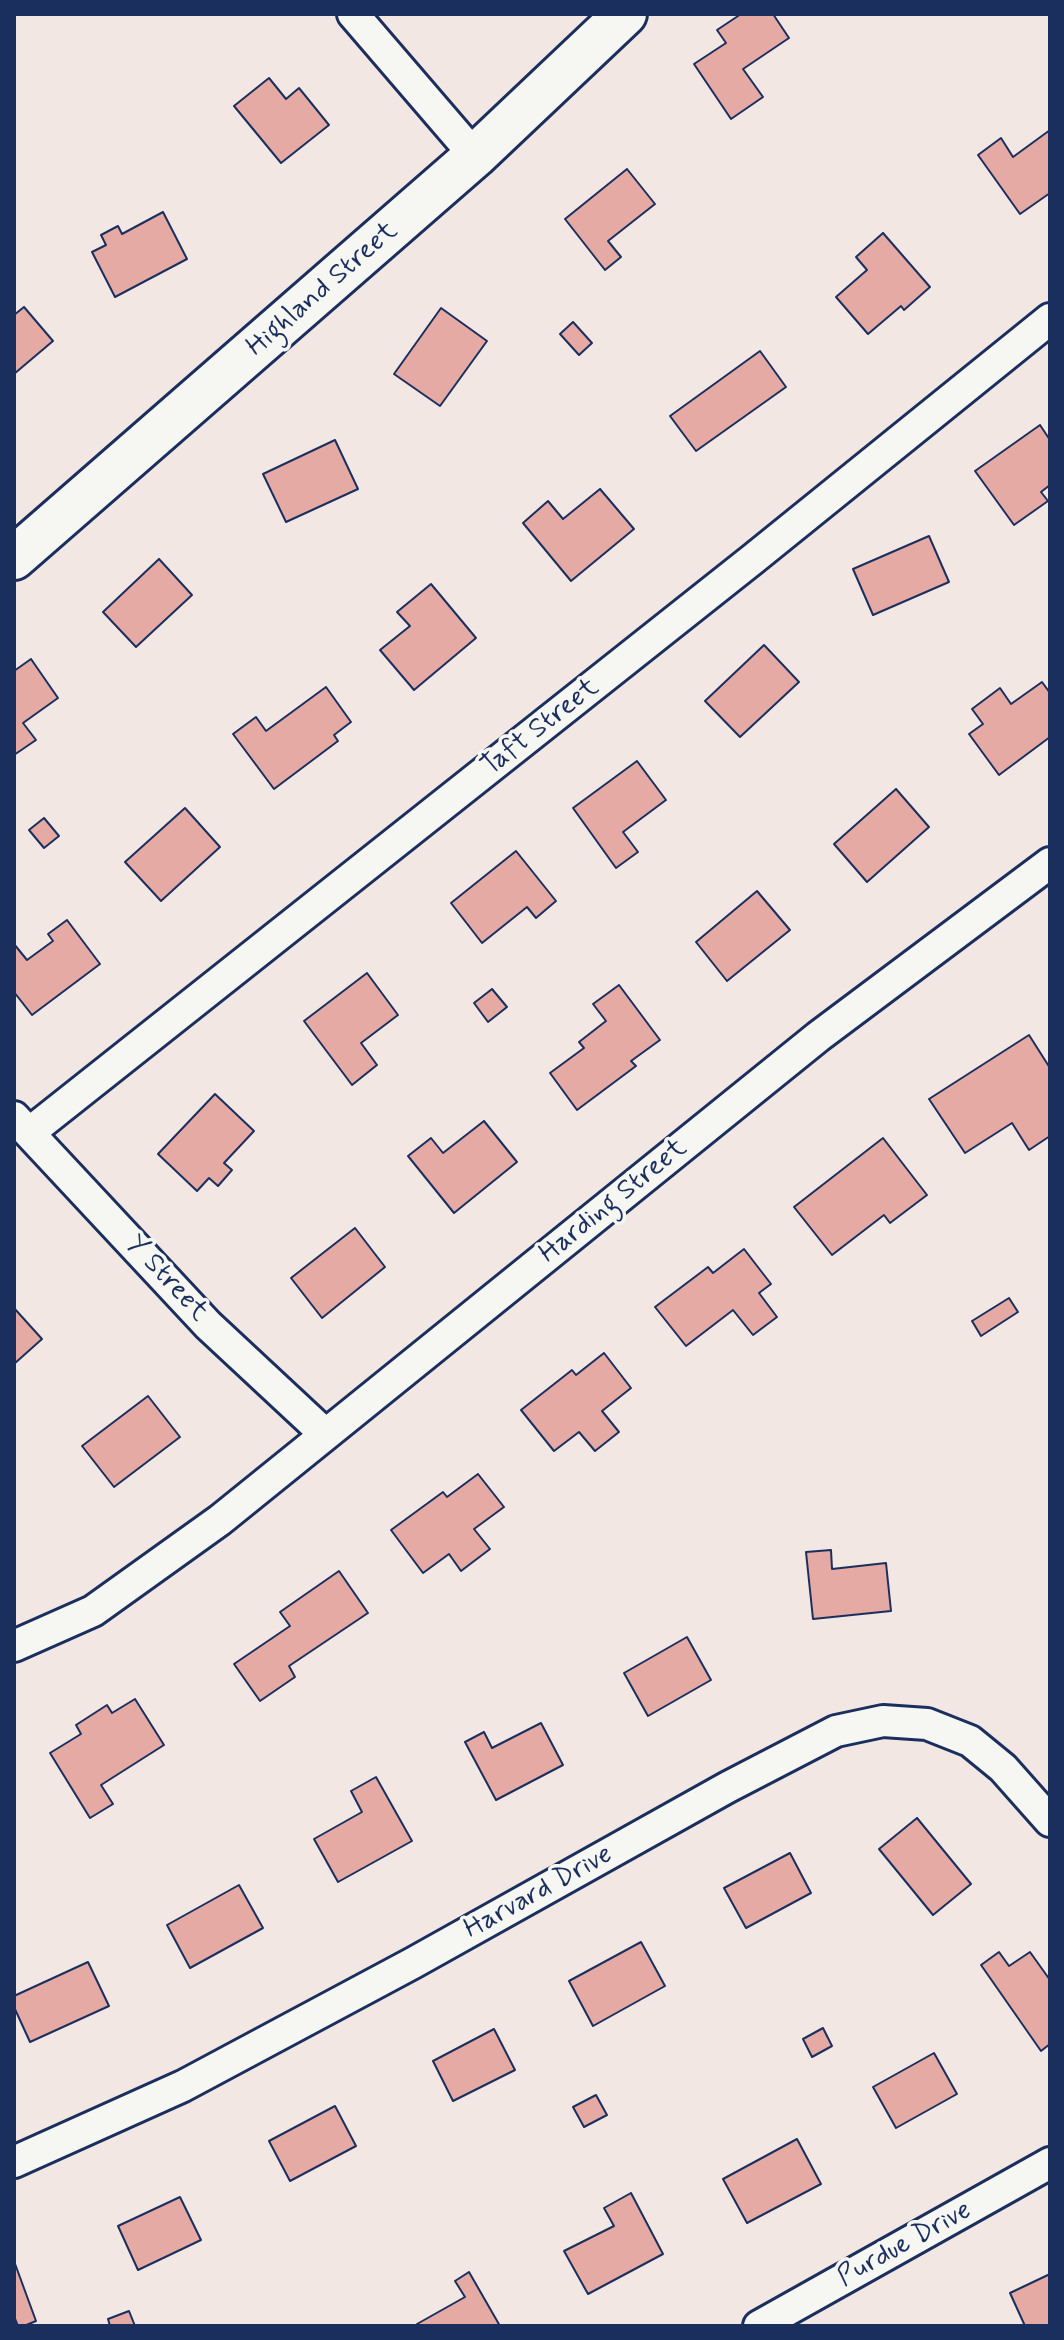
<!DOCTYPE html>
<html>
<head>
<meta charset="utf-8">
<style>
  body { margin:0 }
  #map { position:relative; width:1064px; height:2340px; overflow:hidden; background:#f2e7e2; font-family:Mynerve,sans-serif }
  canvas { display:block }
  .frame { position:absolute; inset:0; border:16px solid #1b2f5e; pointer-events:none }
</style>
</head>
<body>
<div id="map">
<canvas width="1064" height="2340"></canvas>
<div class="frame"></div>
</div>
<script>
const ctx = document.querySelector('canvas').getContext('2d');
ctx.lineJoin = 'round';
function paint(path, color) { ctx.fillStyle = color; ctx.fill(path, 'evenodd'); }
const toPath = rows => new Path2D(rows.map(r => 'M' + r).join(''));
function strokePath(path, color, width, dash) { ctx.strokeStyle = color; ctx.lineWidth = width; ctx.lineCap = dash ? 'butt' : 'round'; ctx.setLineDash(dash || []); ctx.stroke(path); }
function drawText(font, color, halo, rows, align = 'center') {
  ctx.font = font + ' Mynerve,sans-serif'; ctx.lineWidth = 7; ctx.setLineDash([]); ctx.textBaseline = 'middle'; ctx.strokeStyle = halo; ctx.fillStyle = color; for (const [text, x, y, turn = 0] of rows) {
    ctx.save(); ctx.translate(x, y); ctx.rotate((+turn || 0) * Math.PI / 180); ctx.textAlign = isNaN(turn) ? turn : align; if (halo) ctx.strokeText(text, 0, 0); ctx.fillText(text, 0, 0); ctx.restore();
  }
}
const building = toPath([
  [741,14,773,14,789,38,743,69,763,97,731,119,694,64,726,43,717,30,741,14],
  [269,78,286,99,299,88,329,125,281,163,234,106,269,78],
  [1050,130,1050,193,1020,214,978,155,1001,138,1013,157,1050,130],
  [627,169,655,204,608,241,621,257,605,270,565,219,627,169],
  [163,212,187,259,115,297,92,252,106,245,101,235,118,226,122,234,163,212],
  [883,233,930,287,904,310,901,306,868,334,836,297,867,270,856,257,883,233],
  [24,307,53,341,14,374,14,315,24,307],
  [441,308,487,341,440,406,394,374,441,308],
  [573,322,592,343,579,355,560,334,573,322],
  [760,351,786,387,696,451,670,416,760,351],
  [1040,425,1050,440,1050,485,1041,492,1048,501,1014,525,975,471,1040,425],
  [335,440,358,489,286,522,263,474,335,440],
  [600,489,634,529,571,581,523,523,548,501,563,519,600,489],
  [929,536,949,582,873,615,853,569,929,536],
  [159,559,192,595,136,647,103,612,159,559],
  [431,584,476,638,414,690,380,650,410,626,397,612,431,584],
  [764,645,799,682,740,737,705,701,764,645],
  [31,659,58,698,23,723,36,740,14,755,14,671,31,659],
  [1042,682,1050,693,1050,737,999,775,969,734,983,724,972,709,1000,688,1011,704,1042,682],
  [326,687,351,722,334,735,338,741,274,789,233,734,256,717,266,731,326,687],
  [637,761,666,800,623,832,638,852,616,868,573,808,637,761],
  [896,789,929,827,867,882,834,844,896,789],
  [185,808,220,847,161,901,125,862,185,808],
  [44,818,59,836,44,848,29,830,44,818],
  [516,851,556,901,536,918,527,907,482,943,451,903,516,851],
  [757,891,790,930,727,981,696,942,757,891],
  [67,920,100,964,32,1015,14,992,14,944,27,960,53,941,48,934,67,920],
  [367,973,398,1015,361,1043,377,1065,352,1085,304,1021,367,973],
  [619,985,660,1040,631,1061,636,1066,577,1110,550,1073,584,1048,579,1042,606,1021,593,1004,619,985],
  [492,989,507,1007,488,1022,474,1003,492,989],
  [1029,1035,1050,1068,1050,1136,1029,1150,1012,1123,965,1153,929,1099,1029,1035],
  [215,1094,254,1131,224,1163,232,1170,218,1186,209,1178,197,1191,158,1154,215,1094],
  [484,1121,517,1162,454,1213,408,1156,431,1138,443,1153,484,1121],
  [883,1138,927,1195,890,1223,884,1215,832,1255,794,1207,883,1138],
  [355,1228,385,1267,322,1318,291,1278,355,1228],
  [744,1249,771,1284,759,1293,777,1317,753,1335,733,1310,686,1346,655,1307,708,1267,713,1273,744,1249],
  [1009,1298,1018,1312,981,1336,972,1321,1009,1298],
  [14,1308,42,1339,14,1364,14,1308],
  [604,1353,631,1388,602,1411,619,1432,595,1451,579,1432,554,1451,521,1410,572,1370,576,1375,604,1353],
  [148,1396,180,1437,114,1487,82,1446,148,1396],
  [478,1474,504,1507,474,1529,490,1549,461,1571,449,1554,423,1573,391,1530,443,1492,447,1497,478,1474],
  [831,1550,832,1569,886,1563,891,1611,813,1619,806,1552,831,1550],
  [339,1571,368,1613,289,1666,295,1677,260,1701,234,1664,290,1626,280,1612,339,1571],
  [687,1637,711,1680,648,1716,624,1673,687,1637],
  [135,1699,164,1745,101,1785,113,1804,90,1818,50,1753,81,1734,76,1725,107,1705,112,1713,135,1699],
  [541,1723,563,1765,496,1800,465,1742,484,1732,492,1748,541,1723],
  [376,1777,412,1841,338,1882,314,1839,362,1812,351,1791,376,1777],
  [917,1818,971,1884,933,1915,879,1849,917,1818],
  [790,1853,811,1893,746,1928,724,1888,790,1853],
  [239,1885,263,1928,190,1968,167,1925,239,1885],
  [641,1942,665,1986,593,2026,569,1981,641,1942],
  [999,1952,1009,1966,1030,1952,1050,1980,1050,2044,1041,2051,981,1965,999,1952],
  [88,1962,109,2006,30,2042,14,2007,14,1996,88,1962],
  [823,2028,832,2046,812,2057,803,2039,823,2028],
  [494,2029,515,2070,453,2101,433,2061,494,2029],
  [934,2053,957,2094,896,2128,873,2087,934,2053],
  [596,2095,607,2115,584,2127,573,2107,596,2095],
  [335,2106,356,2146,290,2181,269,2141,335,2106],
  [797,2139,821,2184,747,2223,723,2179,797,2139],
  [631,2193,663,2254,588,2294,564,2251,614,2226,604,2208,631,2193],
  [180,2197,201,2240,138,2270,118,2226,180,2197],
  [14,2261,36,2321,24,2326,18,2326,14,2316,14,2261],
  [469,2272,500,2326,418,2326,417,2324,465,2297,455,2281,469,2272],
  [1050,2274,1050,2326,1025,2326,1010,2293,1050,2274],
  [129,2311,135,2326,110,2326,108,2319,129,2311]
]);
const street = toPath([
  [353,14,475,156],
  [14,1117,208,1325,325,1434],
  [29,1133,753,559,1050,319],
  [14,1646,93,1611,220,1520,819,1036,1050,863],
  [14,2162,183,2086,413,1963,728,1787,836,1731,883,1721,927,1724,970,1741,1003,1768,1050,1821],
  [759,2326,1050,2163]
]);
const secondary = toPath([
  [14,558,475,156,625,14]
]);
const streetNames = [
  ["Highland Street",323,290,-41],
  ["Taft Street",541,728,-38],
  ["Harding Street",614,1202,-39],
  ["Y Street",166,1279,47],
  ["Harvard Drive",539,1893,-29],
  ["Purdue Drive",905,2245,-29]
];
paint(building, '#e4aaa3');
strokePath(building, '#1b2f5e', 2);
strokePath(street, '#1b2f5e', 36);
strokePath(secondary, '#1b2f5e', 48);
strokePath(street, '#f6f6f2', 30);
strokePath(secondary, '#f6f6f2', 42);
drawText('28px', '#1b2f5e', '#f6f6f2', streetNames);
</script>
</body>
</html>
